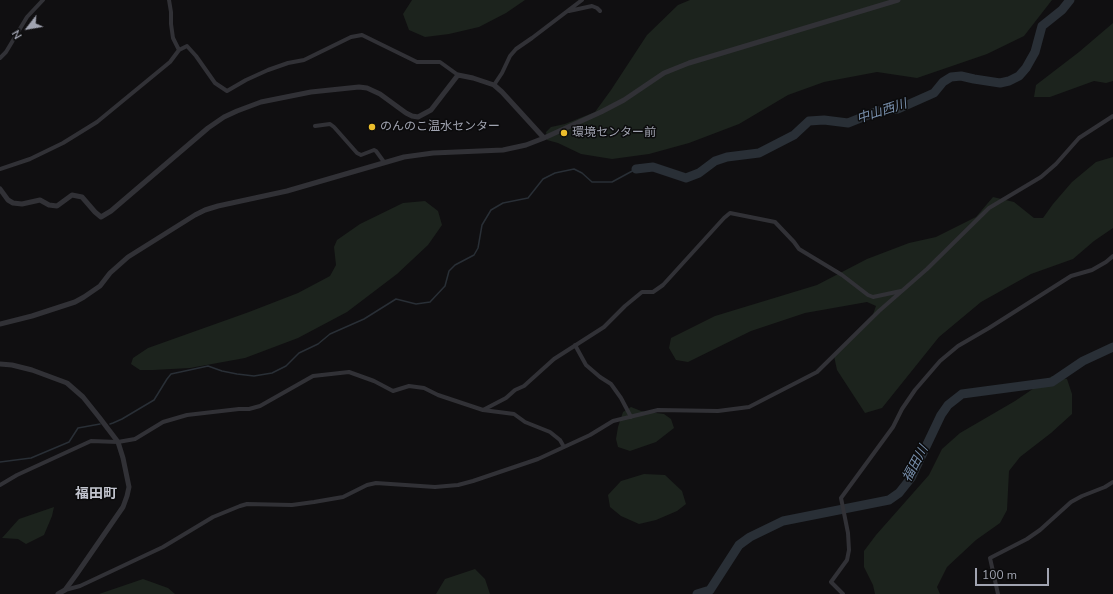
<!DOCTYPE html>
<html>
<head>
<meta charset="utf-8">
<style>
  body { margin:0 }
  #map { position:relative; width:1113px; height:594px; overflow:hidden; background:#100f11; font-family:"Nunito Sans",sans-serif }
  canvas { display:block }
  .north { position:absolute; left:8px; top:8px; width:40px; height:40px; -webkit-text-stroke:3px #0b0b0c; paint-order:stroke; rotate:239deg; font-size:11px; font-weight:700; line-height:16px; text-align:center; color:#a1a4b1 }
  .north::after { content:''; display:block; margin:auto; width:14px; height:18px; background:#a1a4b1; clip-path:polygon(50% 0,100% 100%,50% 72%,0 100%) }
  .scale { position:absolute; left:975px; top:568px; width:74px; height:18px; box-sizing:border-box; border:2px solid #a1a4b1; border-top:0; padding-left:5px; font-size:12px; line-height:14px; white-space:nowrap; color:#a1a4b1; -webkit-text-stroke:3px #0b0b0c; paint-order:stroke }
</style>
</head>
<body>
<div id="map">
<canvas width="1113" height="594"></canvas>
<div class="north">N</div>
<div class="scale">100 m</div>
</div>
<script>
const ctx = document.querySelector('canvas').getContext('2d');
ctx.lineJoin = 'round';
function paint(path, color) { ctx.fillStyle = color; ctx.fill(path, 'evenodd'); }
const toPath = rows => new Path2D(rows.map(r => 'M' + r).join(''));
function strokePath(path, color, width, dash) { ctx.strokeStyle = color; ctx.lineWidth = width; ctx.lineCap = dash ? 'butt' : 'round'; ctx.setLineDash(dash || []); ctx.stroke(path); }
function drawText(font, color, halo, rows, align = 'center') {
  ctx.font = font + ' "Nunito Sans","Noto Sans JP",sans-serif'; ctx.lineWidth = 3; ctx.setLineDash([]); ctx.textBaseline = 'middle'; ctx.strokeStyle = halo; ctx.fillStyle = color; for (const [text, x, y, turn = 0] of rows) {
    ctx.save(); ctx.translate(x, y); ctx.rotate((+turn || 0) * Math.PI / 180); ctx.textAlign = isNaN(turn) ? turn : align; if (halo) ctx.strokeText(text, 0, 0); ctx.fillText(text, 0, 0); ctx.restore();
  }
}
const green = toPath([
  [412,0,525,0,506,13,479,27,449,34,425,37,409,30,403,14],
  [690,0,1052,0,1024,36,987,54,917,78,877,72,824,82,788,95,739,124,689,143,649,154,612,159,581,154,558,143,547,140,546,132,551,127,565,124,595,112,611,90,647,35,678,5],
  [1113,23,1113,81,1106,83,1094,81,1050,97,1034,97,1036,85,1079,52],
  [1113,157,1113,228,1094,241,1073,259,1031,274,981,302,939,337,882,408,865,413,837,370,834,356,872,317,876,306,867,302,805,313,751,331,688,362,676,360,669,348,671,338,715,316,817,285,867,259,909,243,936,237,976,217,993,197,1014,202,1034,218,1043,218,1053,204,1072,182,1096,162],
  [425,201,438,211,442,225,428,245,397,274,347,312,298,338,245,358,190,368,153,370,140,370,131,364,133,358,148,348,249,312,298,293,330,276,336,265,334,247,337,240,360,224,403,203],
  [1052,376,1067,379,1072,394,1072,414,1051,433,1020,457,1009,471,1007,510,1000,523,976,540,947,567,937,587,940,594,875,594,873,585,864,567,864,551,876,535,929,475,942,449,960,433,1015,401],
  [631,407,641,411,664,414,671,419,674,428,656,442,630,451,618,447,616,439,618,427,623,412],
  [644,474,665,475,682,491,686,504,677,511,656,520,639,524,621,516,610,507,608,495,621,481],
  [54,507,52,516,44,535,26,544,18,539,2,538,19,519],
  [475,569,485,579,490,594,436,594,445,579],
  [143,579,168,588,175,594,99,594]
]);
const stream = toPath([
  [110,424,113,423,122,419,154,400,167,379,171,374,208,366,222,371,237,374,254,376,272,373,286,366,299,353,318,344,330,334,364,319,396,299,416,304,430,302,445,286,449,271,455,265,474,255,478,248,482,225,491,210,503,203,528,198,543,179,555,173,574,169,582,173,592,182,612,182,636,169],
  [0,462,31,458,69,442,78,428,100,424]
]);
const river = toPath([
  [636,169,653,167,686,178,699,173,715,161,727,157,759,153,794,135,809,121,824,120,848,123,878,111,898,109,934,93,943,82,951,77,961,76,974,79,1000,83,1009,81,1019,76,1026,68,1035,52,1042,26,1062,10,1070,0],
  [697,594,710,590,739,545,750,537,783,521,889,500,899,493,911,478,941,415,948,405,962,394,1052,382,1083,361,1113,347]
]);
const minor = toPath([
  [169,0,171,12,171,24,173,38,179,50],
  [569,11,592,6,597,8,600,11],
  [0,58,6,52,27,17,43,0],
  [494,85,502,73,510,56,516,49,532,38,582,0],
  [315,126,330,124,334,127,357,153,361,155,374,150,376,151,384,162],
  [0,169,30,159,63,143,97,122,170,62,179,50,187,46,196,56,215,83,227,91,246,80,268,70,288,63,304,60,351,37,362,35,417,62,440,62,458,75],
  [575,345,586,365,600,377,611,384,621,398,631,417],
  [483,410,506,398,515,390,524,386,554,359,604,327,625,306,642,292,653,292,663,285,724,218,730,213,775,222,794,242,799,249,842,275,868,295,873,297,901,291],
  [0,485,17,475,91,441,118,442,135,439,163,422,187,415,239,409,249,409,260,406,313,376,349,372,374,381,393,391,409,386,424,388,438,395,483,410,514,414,525,422,550,432,560,440,564,447],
  [65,590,80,586,163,547,213,517,240,506,247,504,292,505,314,502,343,497,367,485,376,483,435,487,458,485,473,481,538,459,590,435,613,421,658,410,718,411,749,407,817,372,879,311,927,269,989,208,1041,177,1056,164,1079,138,1113,116],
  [843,594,831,582,847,560,849,550,848,533,841,498,893,427,902,409,915,390,940,361,958,346,989,328,1071,276,1092,270,1106,262,1113,256],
  [998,594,990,558,1027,539,1040,530,1071,502,1082,496,1105,487,1113,482]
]);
const tertiary = toPath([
  [0,189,8,200,13,203,22,204,40,200,49,205,57,206,72,195,82,197,95,212,101,217,111,211,208,128,224,117,237,111,261,102,311,92,359,87,367,88,380,94,406,113,412,116,418,117,431,110,458,75,473,78,494,85,502,92,544,138],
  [0,324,32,316,75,302,84,297,100,286,110,273,128,257,195,215,205,210,218,206,287,191,404,157,433,153,503,150,526,145,544,138,601,112,624,100,664,73,689,63,898,0],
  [0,364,12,365,32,370,67,383,83,397,99,417,118,442,123,458,129,487,127,496,123,507,76,575,65,590,58,594]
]);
const markers = [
  [372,127,4,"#ecbe2c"],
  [564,133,4,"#ecbe2c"]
];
const poiNames = [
  ["のんのこ温水センター",380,127],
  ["環境センター前",572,133]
];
const waterNames = [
  ["中山西川",882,112,-18],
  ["福田川",916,464,-62]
];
const quarterNames = [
  ["福田町",96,495]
];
paint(green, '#1c231d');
strokePath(stream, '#292f36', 1.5);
strokePath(river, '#292f36', 9);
strokePath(minor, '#313136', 4);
strokePath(tertiary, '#313136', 5);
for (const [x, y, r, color] of markers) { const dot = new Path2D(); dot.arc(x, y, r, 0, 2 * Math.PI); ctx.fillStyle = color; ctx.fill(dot); strokePath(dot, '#0b0b0c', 1.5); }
drawText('12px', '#a1a4b1', '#0b0b0c', poiNames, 'left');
drawText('italic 13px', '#788fac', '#0b0b0c', waterNames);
drawText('bold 14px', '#c2c4ce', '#0b0b0c', quarterNames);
</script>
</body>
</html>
